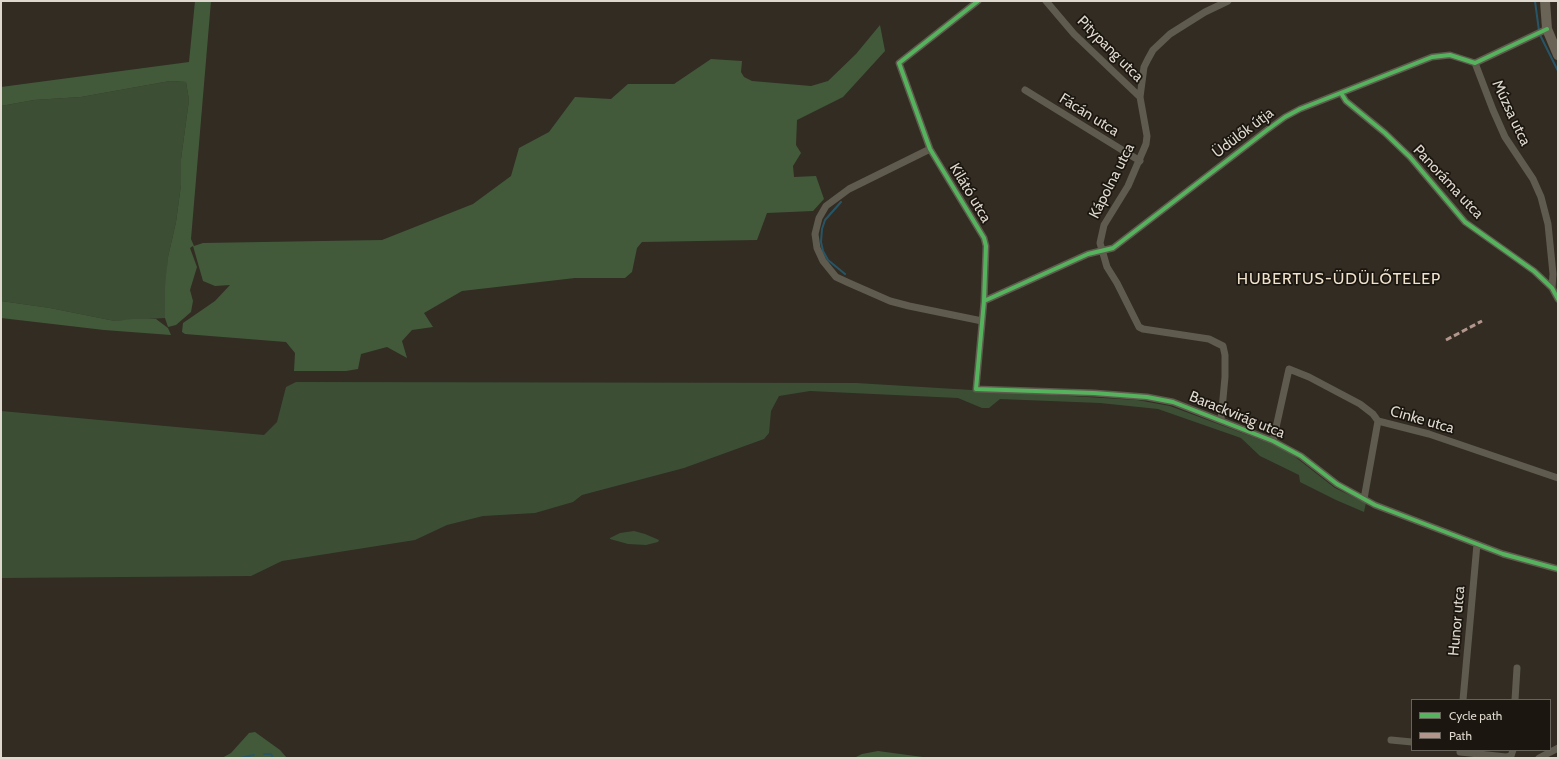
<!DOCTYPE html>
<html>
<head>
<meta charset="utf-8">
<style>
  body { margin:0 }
  #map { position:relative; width:1559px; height:759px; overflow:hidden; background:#322c23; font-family:Cabin,sans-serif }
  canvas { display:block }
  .frame { position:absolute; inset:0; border:2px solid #ded8ce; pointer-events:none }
  .legend { position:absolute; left:1411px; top:699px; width:140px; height:52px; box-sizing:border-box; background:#1b160f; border:1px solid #69645b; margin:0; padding:5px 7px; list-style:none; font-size:12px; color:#ded8ce }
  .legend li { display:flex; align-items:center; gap:8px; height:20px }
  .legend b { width:20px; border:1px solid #69645b }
</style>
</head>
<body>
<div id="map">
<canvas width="1559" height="759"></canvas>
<div class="frame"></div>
<ul class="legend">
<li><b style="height:5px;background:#56b35d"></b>Cycle path</li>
<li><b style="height:5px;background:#b2968c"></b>Path</li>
</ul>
</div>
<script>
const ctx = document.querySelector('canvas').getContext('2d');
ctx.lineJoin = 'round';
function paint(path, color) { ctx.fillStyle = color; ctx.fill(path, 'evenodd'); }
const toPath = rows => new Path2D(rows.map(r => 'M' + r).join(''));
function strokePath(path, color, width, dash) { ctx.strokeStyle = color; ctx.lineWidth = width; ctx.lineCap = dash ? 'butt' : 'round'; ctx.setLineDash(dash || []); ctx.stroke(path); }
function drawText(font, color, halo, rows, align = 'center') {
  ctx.font = font + ' Cabin,sans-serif'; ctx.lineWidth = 3.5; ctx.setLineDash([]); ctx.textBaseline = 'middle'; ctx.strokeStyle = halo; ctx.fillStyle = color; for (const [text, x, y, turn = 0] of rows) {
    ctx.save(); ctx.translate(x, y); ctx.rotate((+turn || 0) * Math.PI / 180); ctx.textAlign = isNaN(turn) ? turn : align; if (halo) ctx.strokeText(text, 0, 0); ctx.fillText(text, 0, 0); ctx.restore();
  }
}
const green = toPath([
  [170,81,186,82,189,100,181,159,181,185,176,222,168,257,165,318,115,321,50,308,1,301,1,106,34,100,81,97],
  [296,382,856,383,1137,400,1170,406,1285,449,1335,488,1366,503,1364,512,1336,500,1300,482,1299,475,1260,456,1241,438,1158,409,1100,403,1000,399,989,408,982,408,958,398,810,391,779,396,771,411,769,433,764,439,684,468,582,495,573,502,535,513,483,516,447,525,415,540,282,561,251,576,1,578,1,411,264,435,277,422,286,387],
  [634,531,645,534,659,540,658,542,646,545,628,544,610,539,610,538,620,533]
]);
const forest = toPath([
  [195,1,211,1,191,239,194,246,203,243,382,240,473,204,511,176,519,148,549,132,575,97,611,99,628,84,674,84,711,59,742,61,741,72,744,77,752,81,811,86,828,81,856,54,880,25,885,51,843,97,797,120,796,145,801,153,793,166,794,177,816,176,824,199,813,211,767,213,757,240,642,242,637,248,632,272,625,278,575,278,462,291,424,313,433,327,412,330,402,341,407,358,387,347,361,354,358,369,346,371,294,371,295,353,286,342,185,334,182,332,183,323,215,301,230,285,215,286,203,281,193,246,190,248,197,267,190,290,193,301,191,312,176,325,168,327,165,318,165,287,168,257,176,222,181,185,181,159,189,100,186,82,170,81,81,97,34,100,1,106,1,87,189,62],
  [1,301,50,308,115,321,133,319,156,319,168,328,171,335,104,330,1,318],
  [255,732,280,750,287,758,222,758,231,753,249,733],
  [878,751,930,758,854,758,862,754]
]);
const stream = toPath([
  [1535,1,1539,31],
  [1540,35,1558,71],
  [841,202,825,220,822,229,821,242,823,251,828,260,845,274],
  [264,754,271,754,273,758],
  [240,758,254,755]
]);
const street = toPath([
  [978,1,899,63,930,149,984,238,986,246,984,301,976,389,1094,393,1147,397,1173,402,1273,441,1301,456,1337,484,1375,505,1503,554,1558,569],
  [1046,1,1074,34,1140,97],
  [1475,63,1493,110,1505,137,1533,179,1541,197,1548,224,1553,274,1552,288],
  [1025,90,1140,161],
  [1341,93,1346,101,1385,133,1410,157,1465,222,1534,271,1552,288,1558,299],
  [930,149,849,189,826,206,819,218,815,234,817,248,823,261,836,277,849,283,890,301,909,306,982,321],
  [984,301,1088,254,1113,248,1267,130,1285,117,1300,109,1432,57,1450,55,1475,63,1547,29],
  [1221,420,1225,377,1225,355,1223,346,1209,339,1143,329,1139,327,1117,283,1107,267,1100,243,1104,225,1128,186,1146,144,1147,136,1140,97,1144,67,1148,59,1153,50,1170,34,1205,12,1228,1],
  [1273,441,1289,369,1309,377,1360,404,1373,414,1378,421,1429,434,1558,478],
  [1364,499,1378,421],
  [1463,700,1477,544],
  [1515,700,1517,668],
  [1391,740,1412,742],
  [1460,752,1506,757,1511,756,1513,750],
  [1539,758,1558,748]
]);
const secondary = toPath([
  [1545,1,1547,29,1558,55]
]);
const quiet = toPath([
  [1446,340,1482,321]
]);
const cycleway = toPath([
  [978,1,899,63,930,149,984,238,986,246,984,301,976,389,1094,393,1147,397,1173,402,1273,441,1301,456,1337,484,1375,505,1503,554,1558,569],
  [1341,93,1346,101,1385,133,1410,157,1465,222,1534,271,1552,288,1558,299],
  [984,301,1088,254,1113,248,1267,130,1285,117,1300,109,1432,57,1450,55,1475,63,1547,29]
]);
const streetNames = [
  ["Pitypang utca",1110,49,45],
  ["Múzsa utca",1511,113,65],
  ["Fácán utca",1089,115,32],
  ["Üdülők útja",1243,133,-37],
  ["Kápolna utca",1112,181,-63],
  ["Panoráma utca",1448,182,47],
  ["Kilátó utca",970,193,59],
  ["Barackvirág utca",1237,415,22],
  ["Cinke utca",1422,420,16],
  ["Hunor utca",1457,621,-85]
];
const neighbourhoodNames = [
  ["HUBERTUS-ÜDÜLŐTELEP",1339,279]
];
paint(green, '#3c4f35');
paint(forest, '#425a3a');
strokePath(stream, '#285566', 2);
strokePath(street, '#5f5b4e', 7);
strokePath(secondary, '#696455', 10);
strokePath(quiet, '#b2968c', 3, [6, 3]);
strokePath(cycleway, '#56b35d', 4);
drawText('15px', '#ded8ce', '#1b160f', streetNames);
ctx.letterSpacing = '1px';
drawText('16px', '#f0e3ce', '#1b160f', neighbourhoodNames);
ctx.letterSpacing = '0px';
</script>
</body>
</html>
